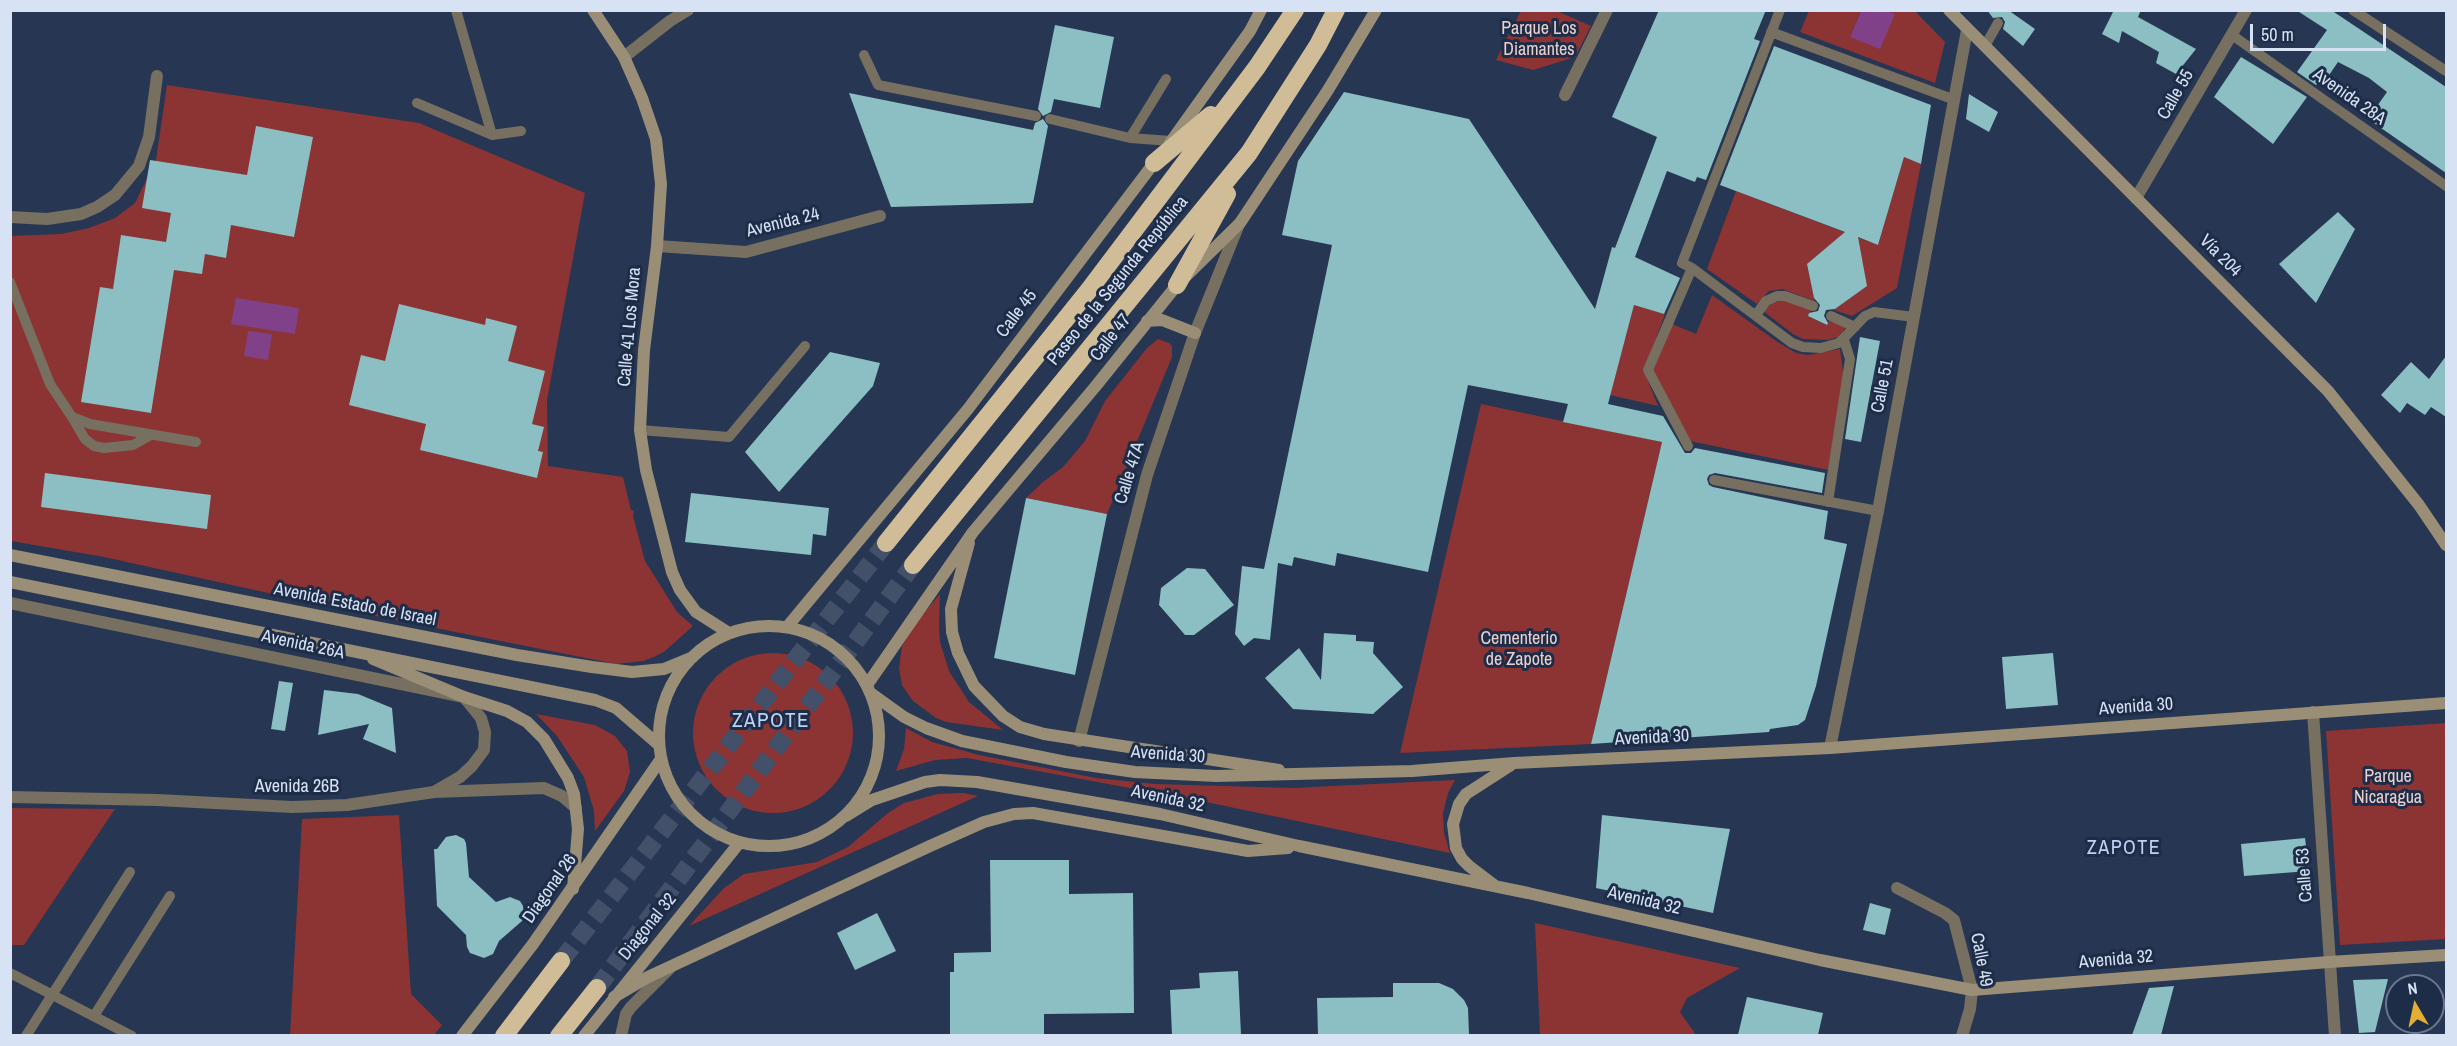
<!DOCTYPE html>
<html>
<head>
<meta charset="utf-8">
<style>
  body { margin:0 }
  #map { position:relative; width:2457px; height:1046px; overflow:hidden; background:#273652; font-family:"Archivo Narrow",sans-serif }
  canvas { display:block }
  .frame { position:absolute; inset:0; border:12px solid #d8e2f5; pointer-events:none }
  .north { position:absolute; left:2385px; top:974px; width:60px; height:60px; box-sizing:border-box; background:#1d2c47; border:2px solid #68758d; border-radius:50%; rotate:351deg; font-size:16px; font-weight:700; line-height:24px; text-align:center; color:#d8e2f5 }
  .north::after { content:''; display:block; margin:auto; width:21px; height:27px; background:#e4ae35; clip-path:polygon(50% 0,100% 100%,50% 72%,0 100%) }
  .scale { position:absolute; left:2250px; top:24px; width:136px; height:27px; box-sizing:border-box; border:3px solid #d8e2f5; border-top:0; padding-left:8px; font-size:18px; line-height:21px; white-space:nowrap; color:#d8e2f5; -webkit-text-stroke:4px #1d2c47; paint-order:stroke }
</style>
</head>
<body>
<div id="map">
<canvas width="2457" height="1046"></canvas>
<div class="frame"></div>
<div class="north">N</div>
<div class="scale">50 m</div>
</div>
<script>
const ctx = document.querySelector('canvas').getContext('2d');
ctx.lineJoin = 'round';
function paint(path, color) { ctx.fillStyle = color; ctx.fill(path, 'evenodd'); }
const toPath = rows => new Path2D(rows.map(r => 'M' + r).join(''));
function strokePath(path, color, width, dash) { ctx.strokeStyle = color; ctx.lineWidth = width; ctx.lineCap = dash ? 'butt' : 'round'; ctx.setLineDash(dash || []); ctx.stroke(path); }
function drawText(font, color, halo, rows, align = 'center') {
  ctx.font = font + ' "Archivo Narrow",sans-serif'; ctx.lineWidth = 6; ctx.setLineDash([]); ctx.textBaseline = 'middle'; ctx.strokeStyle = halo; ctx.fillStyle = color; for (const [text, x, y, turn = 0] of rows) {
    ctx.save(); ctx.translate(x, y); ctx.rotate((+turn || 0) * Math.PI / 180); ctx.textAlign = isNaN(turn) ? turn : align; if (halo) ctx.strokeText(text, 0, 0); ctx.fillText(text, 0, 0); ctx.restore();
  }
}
const green = toPath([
  [1521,11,1557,11,1591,26,1575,57,1533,70,1496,60],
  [1809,11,1861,11,1850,37,1894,14,1887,11,1915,11,1945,42,1935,83,1800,32],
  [167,85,419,123,585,193,547,400,548,466,623,477,631,510,634,511,633,516,645,561,677,612,693,626,665,651,654,657,643,661,616,664,355,612,104,557,11,541,10,236,61,234,89,228,115,218,135,203,156,160],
  [1904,157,1921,164,1897,288,1852,316,1834,310,1866,286,1835,241,1807,264,1815,301,1782,289,1769,291,1757,304,1707,269,1736,191,1878,245],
  [1712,295,1776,341,1796,353,1808,355,1840,349,1844,380,1828,470,1690,441,1653,370,1672,324,1696,334],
  [1786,300,1811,309,1808,316,1826,325,1830,319,1846,327,1838,337,1828,340,1803,339,1793,334,1763,311,1773,302],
  [1634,305,1665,314,1644,371,1658,406,1610,395],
  [1158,339,1169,343,1172,346,1172,357,1107,514,1026,498,1043,482,1063,467,1085,441,1105,401,1147,348],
  [1481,404,1662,442,1591,744,1400,753],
  [940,594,939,627,940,642,949,671,969,702,1003,730,946,722,936,718,913,701,902,685,899,668,902,646,917,621],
  '693 733a80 80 0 1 1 160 0a80 80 0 1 1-160 0Z',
  [536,714,595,725,615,736,627,751,630,772,624,791,595,831,594,811,584,777,557,736],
  [2446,723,2446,939,2340,945,2326,731],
  [906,728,932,742,979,755,1096,778,1155,784,1293,788,1455,780,1448,793,1443,813,1444,833,1450,853,1206,802,967,758,935,760,896,771,904,749],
  [963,793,978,796,689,926,724,888,744,874,817,862,848,847,888,813,904,803,938,794],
  [10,808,115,809,24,945,11,945],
  [399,815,411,994,442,1025,434,1035,290,1035,302,819],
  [1535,923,1740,968,1687,998,1680,1012,1696,1035,1540,1035]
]);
const water = toPath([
  [1861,11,1887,11,1895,14,1880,49,1850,37],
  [236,298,299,308,295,334,231,324],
  [248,331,272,334,268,360,244,356]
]);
const building = toPath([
  [1659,10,1766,10,1754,39,1760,41,1706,180,1697,177,1695,182,1667,171,1635,257,1680,278,1664,314,1634,305,1608,404,1663,416,1685,453,1691,453,1695,448,1825,473,1822,493,1715,473,1709,475,1707,479,1709,485,1713,487,1828,511,1824,539,1847,544,1816,686,1805,720,1798,725,1770,729,1769,732,1591,744,1662,442,1563,422,1568,404,1468,385,1428,572,1337,553,1335,566,1294,557,1292,566,1278,563,1270,640,1254,638,1244,646,1235,634,1242,566,1264,569,1332,245,1282,235,1298,161,1344,92,1469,119,1595,309,1612,247,1615,248,1657,137,1612,117],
  [1987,10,2008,10,2035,29,2023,46,2003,29,2005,22,2002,17,1993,18],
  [2114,10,2141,10,2138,17,2196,49,2176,74,2156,63,2159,52,2122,31,2119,43,2102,34],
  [2296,10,2331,10,2446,87,2446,173,2368,119,2387,92,2369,78,2338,62,2325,81,2321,79,2316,85,2297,72,2327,30],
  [1055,25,1114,37,1100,108,1054,99,1051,112,1043,116,1038,109],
  [1774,46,1931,105,1921,164,1904,157,1878,245,1858,237,1867,286,1835,309,1826,310,1824,316,1828,323,1827,325,1808,316,1809,313,1818,311,1820,305,1814,298,1807,264,1845,232,1720,185],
  [2241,57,2307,97,2273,144,2214,97],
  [849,93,1033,130,1035,123,1043,119,1048,126,1033,203,891,207],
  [1969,94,1998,112,1989,132,1966,119],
  [256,126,313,137,294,237,231,225,226,258,205,254,202,274,174,270,151,413,81,402,100,287,113,289,121,235,166,242,171,213,142,208,150,160,247,175],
  [2338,212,2355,229,2316,303,2279,264],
  [399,304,485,325,486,318,517,326,508,361,545,371,532,424,544,427,538,451,543,452,537,478,420,450,426,424,349,405,361,355,385,361],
  [1860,337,1880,341,1861,442,1845,439],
  [830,352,880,363,873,386,779,492,745,452],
  [2446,356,2446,417,2431,407,2425,415,2407,403,2400,413,2381,395,2411,362,2429,379],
  [45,473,211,495,207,529,41,507],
  [691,493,829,508,826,536,813,534,811,555,685,542],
  [1026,498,1107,514,1075,675,994,658],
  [1187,568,1205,569,1234,605,1194,635,1185,635,1159,605,1161,588],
  [1324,633,1356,635,1356,641,1374,642,1373,653,1403,687,1373,714,1293,709,1265,678,1299,648,1321,680],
  [2053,653,2058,705,2006,709,2002,657],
  [279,681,293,683,285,731,271,729],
  [324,690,358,694,392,708,396,753,363,739,369,724,318,735],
  [1602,815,1730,829,1713,913,1596,888],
  [456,835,464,839,466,843,469,877,496,902,510,897,520,901,523,906,524,916,522,921,499,941,493,954,484,958,470,953,467,947,466,935,437,906,434,849,437,849,446,837],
  [2305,838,2309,871,2244,876,2241,844],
  [990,860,1069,860,1069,894,1133,893,1134,1013,1044,1014,1044,1035,950,1035,950,972,954,972,954,953,991,952],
  [1870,903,1891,909,1885,935,1863,930],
  [877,913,896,951,855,970,837,933],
  [1238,971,1241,1035,1172,1035,1170,990,1200,988,1199,973],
  [2388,979,2375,1032,2359,1033,2353,980],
  [1393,983,1439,983,1453,989,1464,1000,1468,1008,1469,1035,1318,1035,1317,998,1393,997],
  [2174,986,2161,1035,2132,1035,2149,988],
  [1747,997,1823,1013,1818,1035,1738,1035]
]);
const highwayTunnel = toPath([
  [561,961,886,543],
  [597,988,913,565]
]);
const lane = toPath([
  [1780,10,1682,263,1692,268,1792,343,1803,347,1821,348,1839,343,1865,316,1874,312,1914,317],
  [2353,10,2446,71],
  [1771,32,1955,100],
  [2232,35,2446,186],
  [1985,46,1998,23],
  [864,55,878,85,1036,116],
  [417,103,492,135,456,10],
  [1050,119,1130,138,1171,141],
  [492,135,521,131],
  [1130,138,1166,79],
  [10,282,50,384,72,417,90,424,196,442],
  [1756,315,1766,301,1777,296,1785,296,1813,306],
  [1831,316,1855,327],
  [72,417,85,439,94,446,104,448,133,445,151,435],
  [640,430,729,437,805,346],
  [1688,446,1648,370,1692,268],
  [1714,480,1878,511],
  [1828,502,1850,359,1844,340],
  [10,973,132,1036],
  [94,1016,170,896],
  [26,1036,130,872]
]);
const street = toPath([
  [624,57,670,21,688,10],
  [1565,95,1607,10],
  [2136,198,2246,10],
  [10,217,47,219,81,214,97,207,115,195,139,166,149,137,157,76],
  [657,246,746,252,880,216],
  [10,603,464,697,481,718,485,732,484,750,472,766,460,777,434,792],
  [2313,712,2335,1036],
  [1079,741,1147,475,1195,333,1239,224],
  [1830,748,1878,511,1967,30],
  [10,797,157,800,292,807,347,805,434,792,544,788,562,796,576,808],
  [1897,888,1945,913,1954,920,1972,990,1970,1009,1962,1036],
  [621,1036,626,1014,631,1007,670,968]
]);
const secondary = toPath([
  [593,10,624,57,642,98,656,139,661,184,657,246,644,350,640,430,646,470,672,572,680,590,696,612,729,633],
  [1949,10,2328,391,2419,505,2446,545],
  [1170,143,1250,31,1261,10],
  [1147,321,1162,320,1195,333],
  [969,543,951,609,952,632,958,653,974,686,1003,716,1020,727,1044,734,1279,770],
  [10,555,517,655,592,667,632,672,664,669,693,657],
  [10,582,595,700,616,708,659,745],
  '659 736a110 110 0 1 1 220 0a110 110 0 1 1-220 0Z',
  [787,627,968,409,1157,159],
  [373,659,464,697,507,711,527,722,544,739,568,778,574,794,578,829,573,889],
  [867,685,973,532,1095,387,1177,285,1240,223,1328,90,1376,10],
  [872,694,904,717,926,728,962,741,1066,762,1135,772,1216,776,1412,771,1514,763,1830,748,2446,703],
  [846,816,872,800,925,782,940,780,977,782,1160,814,1299,846,1528,893,1820,960,1972,990,2329,962,2446,955],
  [1494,885,1469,866,1462,859,1456,848,1453,824,1459,804,1466,794,1511,765],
  [614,997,648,977,930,846,984,822,1014,814,1033,813,1248,851,1288,848],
  [462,1036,533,944,661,759],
  [584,1036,740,842]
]);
const highway = toPath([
  [1154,163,1211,115],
  [1177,285,1227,194],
  [886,543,1089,290,1257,67,1295,10],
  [913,565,1249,153,1318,45,1336,10],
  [504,1036,561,961],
  [559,1036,597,988]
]);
const parkNames = [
  ["Parque Los",1539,29],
  ["Diamantes",1539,50],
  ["Cementerio",1519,639],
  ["de Zapote",1519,660],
  ["Parque",2388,777],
  ["Nicaragua",2388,798]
];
const streetNames = [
  ["Calle 55",2176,95,-60],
  ["Avenida 28A",2349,97,35],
  ["Avenida 24",783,223,-14],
  ["Vía 204",2220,256,45],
  ["Paseo de la Segunda República",1118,281,-51],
  ["Calle 45",1017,314,-53],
  ["Calle 41 Los Mora",630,327,-85],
  ["Calle 47",1111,338,-52],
  ["Calle 51",1883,386,-79],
  ["Calle 47A",1130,473,-73],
  ["Avenida Estado de Israel",355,605,11],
  ["Avenida 26A",303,645,12],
  ["Avenida 30",2136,707,-4],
  ["Avenida 30",1652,738,-3],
  ["Avenida 30",1168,755,4],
  ["Avenida 26B",297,787],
  ["Avenida 32",1168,799,12],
  ["Calle 53",2305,875,-94],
  ["Diagonal 26",550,889,-55],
  ["Avenida 32",1644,901,13],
  ["Diagonal 32",648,927,-51],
  ["Calle 49",1981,960,79],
  ["Avenida 32",2116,960,-5]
];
const neighbourhoodNames = [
  ["ZAPOTE",2124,849]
];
const quarterNames = [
  ["ZAPOTE",771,721]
];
paint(green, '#8c3334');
paint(water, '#804188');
paint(building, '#8bbfc3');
strokePath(highwayTunnel, '#42506a', 18, [18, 9]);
strokePath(lane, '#776f60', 10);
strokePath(street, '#776f60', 12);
strokePath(secondary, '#9b8e77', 12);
strokePath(highway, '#d0bc97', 18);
drawText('18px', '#ecd0ce', '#1d2c47', parkNames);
drawText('18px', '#d8e2f5', '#1d2c47', streetNames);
ctx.letterSpacing = '1.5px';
drawText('20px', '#bed1f5', '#1d2c47', neighbourhoodNames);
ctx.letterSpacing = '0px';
ctx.letterSpacing = '1.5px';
drawText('21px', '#bed1f5', '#1d2c47', quarterNames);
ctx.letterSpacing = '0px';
</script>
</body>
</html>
